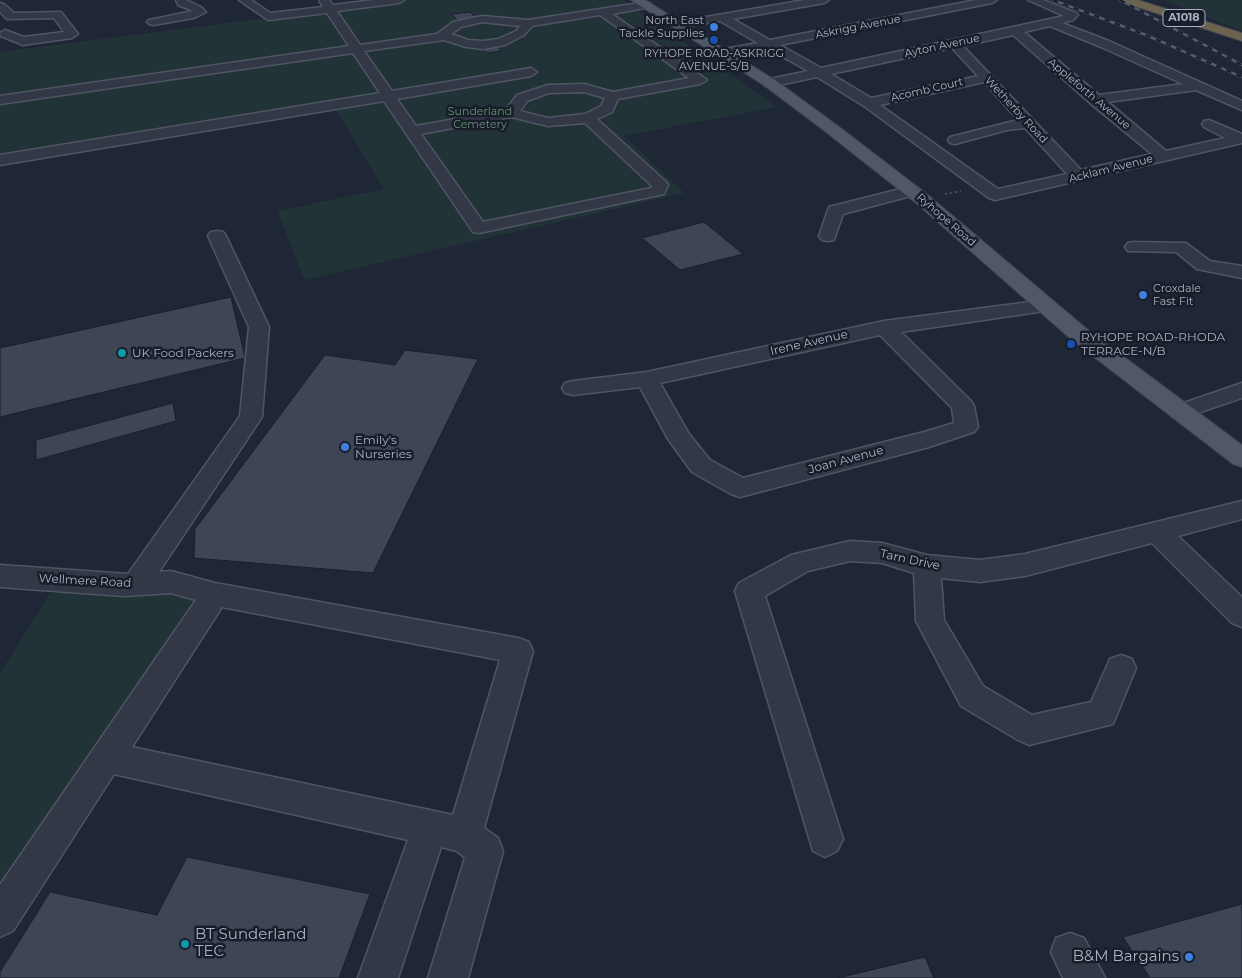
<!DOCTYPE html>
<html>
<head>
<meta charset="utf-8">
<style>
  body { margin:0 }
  canvas { display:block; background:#1f2635 }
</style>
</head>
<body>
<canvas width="1242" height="978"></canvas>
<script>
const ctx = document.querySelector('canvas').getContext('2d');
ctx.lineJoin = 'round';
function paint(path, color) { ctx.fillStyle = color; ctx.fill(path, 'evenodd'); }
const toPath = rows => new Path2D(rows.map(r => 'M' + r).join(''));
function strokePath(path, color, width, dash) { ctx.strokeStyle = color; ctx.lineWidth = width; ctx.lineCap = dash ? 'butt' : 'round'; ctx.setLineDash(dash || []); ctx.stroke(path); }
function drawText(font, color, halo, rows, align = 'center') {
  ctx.font = font + ' Montserrat,sans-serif'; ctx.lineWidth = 5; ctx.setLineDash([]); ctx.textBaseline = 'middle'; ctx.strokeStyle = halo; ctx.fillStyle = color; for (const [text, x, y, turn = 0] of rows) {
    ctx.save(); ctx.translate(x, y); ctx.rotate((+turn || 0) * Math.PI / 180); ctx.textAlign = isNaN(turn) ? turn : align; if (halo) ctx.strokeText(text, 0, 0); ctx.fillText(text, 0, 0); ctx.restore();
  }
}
const green = toPath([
  [407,0,624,0,777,107,624,136,684,193,304,280,278,211,384,189,334,107,0,163,0,52],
  [1164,0,1242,0,1242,31],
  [209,592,0,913,0,673,50,593]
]);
const building = toPath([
  [470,12,476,18,458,21,452,14,470,12],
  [496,46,502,51,487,53,482,47,496,46],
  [704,222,743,254,680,270,642,238,704,222],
  [231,297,245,358,0,417,0,348,231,297],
  [405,350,478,359,373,573,194,558,195,529,325,355,395,365,405,350],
  [173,403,176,421,36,460,36,440,173,403],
  [187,857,370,894,339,978,0,978,0,972,50,892,157,915,187,857],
  [1242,904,1242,978,1150,978,1123,937,1242,904],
  [925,957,934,978,838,978,925,957]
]);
const path = toPath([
  [945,194,961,191]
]);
const minor = toPath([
  [176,0,186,0,201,7,206,12,194,18,153,25,149,24,147,22,149,20,193,11,178,5,176,0],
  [239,0,251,0,270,13,323,7,319,0,329,0,333,5,374,0,404,0,399,3,337,11,360,45,437,34,453,22,482,16,528,20,646,2,650,3,651,5,650,7,612,14,707,80,700,84,618,99,612,112,597,119,666,182,668,185,664,194,479,233,473,232,384,101,0,165,0,155,380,93,353,53,0,104,0,96,349,46,327,13,268,20,239,0],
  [600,15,689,78,613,92,584,84,548,85,517,95,506,110,416,126,397,99,531,76,537,72,531,68,392,91,364,51,444,40,466,47,483,49,505,45,524,35,532,26,600,15],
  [482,22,520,26,516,31,498,39,483,41,468,40,451,34,461,27,482,22],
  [584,92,605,98,601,106,585,114,548,118,520,111,527,101,549,93,584,92],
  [511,117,548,126,585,123,652,186,651,188,483,222,421,134,511,117],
  [805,0,829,0,824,3,733,19,770,40,976,0,997,0,992,3,780,45,821,68,1064,16,1028,0,1043,0,1076,13,1078,15,1073,20,1062,23,1109,41,1242,101,1242,110,1196,90,1108,102,1166,151,1225,138,1204,127,1202,124,1204,121,1209,120,1242,134,1242,143,995,200,989,198,864,106,817,77,770,87,765,86,763,83,765,80,808,71,767,48,723,57,719,56,717,53,719,50,758,43,720,21,677,28,671,25,677,22,805,0],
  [1050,26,1101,47,1183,84,1099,95,1024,32,1050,26],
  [1013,35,1090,103,1152,154,1081,170,963,46,1013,35],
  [952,48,978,76,871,98,831,74,952,48],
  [984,82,1018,120,950,137,948,140,950,143,955,144,1007,130,1025,128,1067,174,998,189,880,105,984,82],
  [0,3,4,4,14,13,61,12,78,34,72,38,23,45,1,36,0,33,5,30,24,37,64,32,54,18,7,19,0,12,0,3],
  [912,186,918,188,920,191,918,194,843,214,834,240,828,241,822,240,819,236,829,207,912,186],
  [217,231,223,232,226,236,269,327,262,417,159,572,171,571,215,583,518,638,529,642,533,651,484,828,498,838,503,851,468,978,428,978,465,858,457,851,441,847,398,978,358,978,408,840,114,774,13,931,0,937,0,885,196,600,171,593,124,596,0,587,0,565,128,574,240,416,249,327,208,236,211,232,217,231],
  [222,607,500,660,453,815,132,747,222,607],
  [1134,242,1186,243,1210,261,1242,266,1242,278,1197,269,1176,252,1128,251,1125,247,1128,243,1134,242],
  [1045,300,1052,302,1055,306,1052,310,901,332,971,401,974,406,978,427,974,432,929,447,740,497,731,494,692,472,668,439,640,387,573,395,565,393,562,388,565,383,573,381,647,372,884,321,1045,300],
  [880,335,952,408,954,423,924,432,743,478,710,460,689,434,660,383,880,335],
  [1242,383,1242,398,1180,419,1172,417,1169,412,1172,407,1242,383],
  [1242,501,1242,519,1178,536,1242,597,1242,627,1232,623,1152,543,1025,576,980,582,941,578,944,620,983,686,1032,715,1091,702,1110,659,1121,655,1132,659,1136,668,1113,724,1029,745,1018,740,961,706,916,621,914,573,882,563,850,561,808,571,765,596,843,839,837,851,825,857,813,851,735,591,739,583,791,555,850,541,882,543,927,555,980,560,1025,554,1242,501],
  [1070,933,1084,938,1105,978,1063,978,1051,952,1056,938,1070,933]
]);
const major = toPath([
  [631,0,645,0,775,80,838,126,928,195,1088,330,1242,445,1242,467,1233,464,1072,340,916,203,826,132,765,86,631,0]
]);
const highway = toPath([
  [1120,0,1138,0,1242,33,1242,41,1122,2,1120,0]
]);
const rail = toPath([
  [1053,0,1146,35,1242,77],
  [1120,0,1242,65]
]);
const markers = [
  [714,27,5,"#3f7fe0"],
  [714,40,5,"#1a4fb4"],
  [1143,295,5,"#3f7fe0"],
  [1071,344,5,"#1a4fb4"],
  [122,353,5,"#0f9aa8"],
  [345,447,5,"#3f7fe0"],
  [185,944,5,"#0f9aa8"],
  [1189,957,5,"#3f7fe0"]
];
const shields = [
  [1184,18,42]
];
const shieldNames = [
  ["A1018",1184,18]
];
const farPoinames = [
  ["North East",704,21],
  ["Tackle Supplies",704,34],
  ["RYHOPE ROAD-ASKRIGG",714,54,"center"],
  ["AVENUE-S/B",714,67,"center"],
  ["Croxdale",1153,289,"left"],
  ["Fast Fit",1153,302,"left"]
];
const farStreetnames = [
  ["Askrigg Avenue",858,27,-11],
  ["Ayton Avenue",942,46,-12],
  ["Acomb Court",927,90,-13],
  ["Appleforth Avenue",1089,94,40],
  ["Wetherby Road",1016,110,47],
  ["Acklam Avenue",1111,169,-14],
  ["Ryhope Road",946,220,41]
];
const farParknames = [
  ["Sunderland",480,112],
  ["Cemetery",480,125]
];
const poiNames = [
  ["RYHOPE ROAD-RHODA",1081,337],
  ["TERRACE-N/B",1081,351],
  ["UK Food Packers",132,353],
  ["Emily's",355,440],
  ["Nurseries",355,454]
];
const streetNames = [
  ["Irene Avenue",809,343,-13],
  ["Joan Avenue",846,460,-15],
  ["Tarn Drive",910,560,12],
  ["Wellmere Road",85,581,3]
];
const nearPoinames = [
  ["BT Sunderland",195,935],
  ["TEC",195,952],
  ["B&M Bargains",1179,957,"right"]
];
paint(green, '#223337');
paint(building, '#3d4556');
strokePath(building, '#1a1f2c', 1);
strokePath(minor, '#505564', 3);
strokePath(major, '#3c414f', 2);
strokePath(highway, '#3d4250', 2);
strokePath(path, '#3f4e53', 2, [2.5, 2.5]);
paint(minor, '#323845');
paint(major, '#505766');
paint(highway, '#6b6350');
strokePath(rail, '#545c6c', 2.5);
strokePath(rail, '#181d2a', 2, [5.5]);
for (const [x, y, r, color] of markers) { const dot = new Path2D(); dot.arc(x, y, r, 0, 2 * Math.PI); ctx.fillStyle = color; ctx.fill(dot); strokePath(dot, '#181d2a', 2); }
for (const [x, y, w] of shields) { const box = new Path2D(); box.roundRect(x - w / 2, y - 8.5, w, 17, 4); ctx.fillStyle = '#181d2a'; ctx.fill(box); strokePath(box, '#acb2c3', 1); }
drawText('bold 11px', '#acb2c3', null, shieldNames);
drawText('11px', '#acb2c3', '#181d2a', farPoinames, 'right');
drawText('11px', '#acb2c3', '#181d2a', farStreetnames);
drawText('11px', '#659274', '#181d2a', farParknames);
drawText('12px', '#acb2c3', '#181d2a', poiNames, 'left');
drawText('12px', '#acb2c3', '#181d2a', streetNames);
drawText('15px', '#acb2c3', '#181d2a', nearPoinames, 'left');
</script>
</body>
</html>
